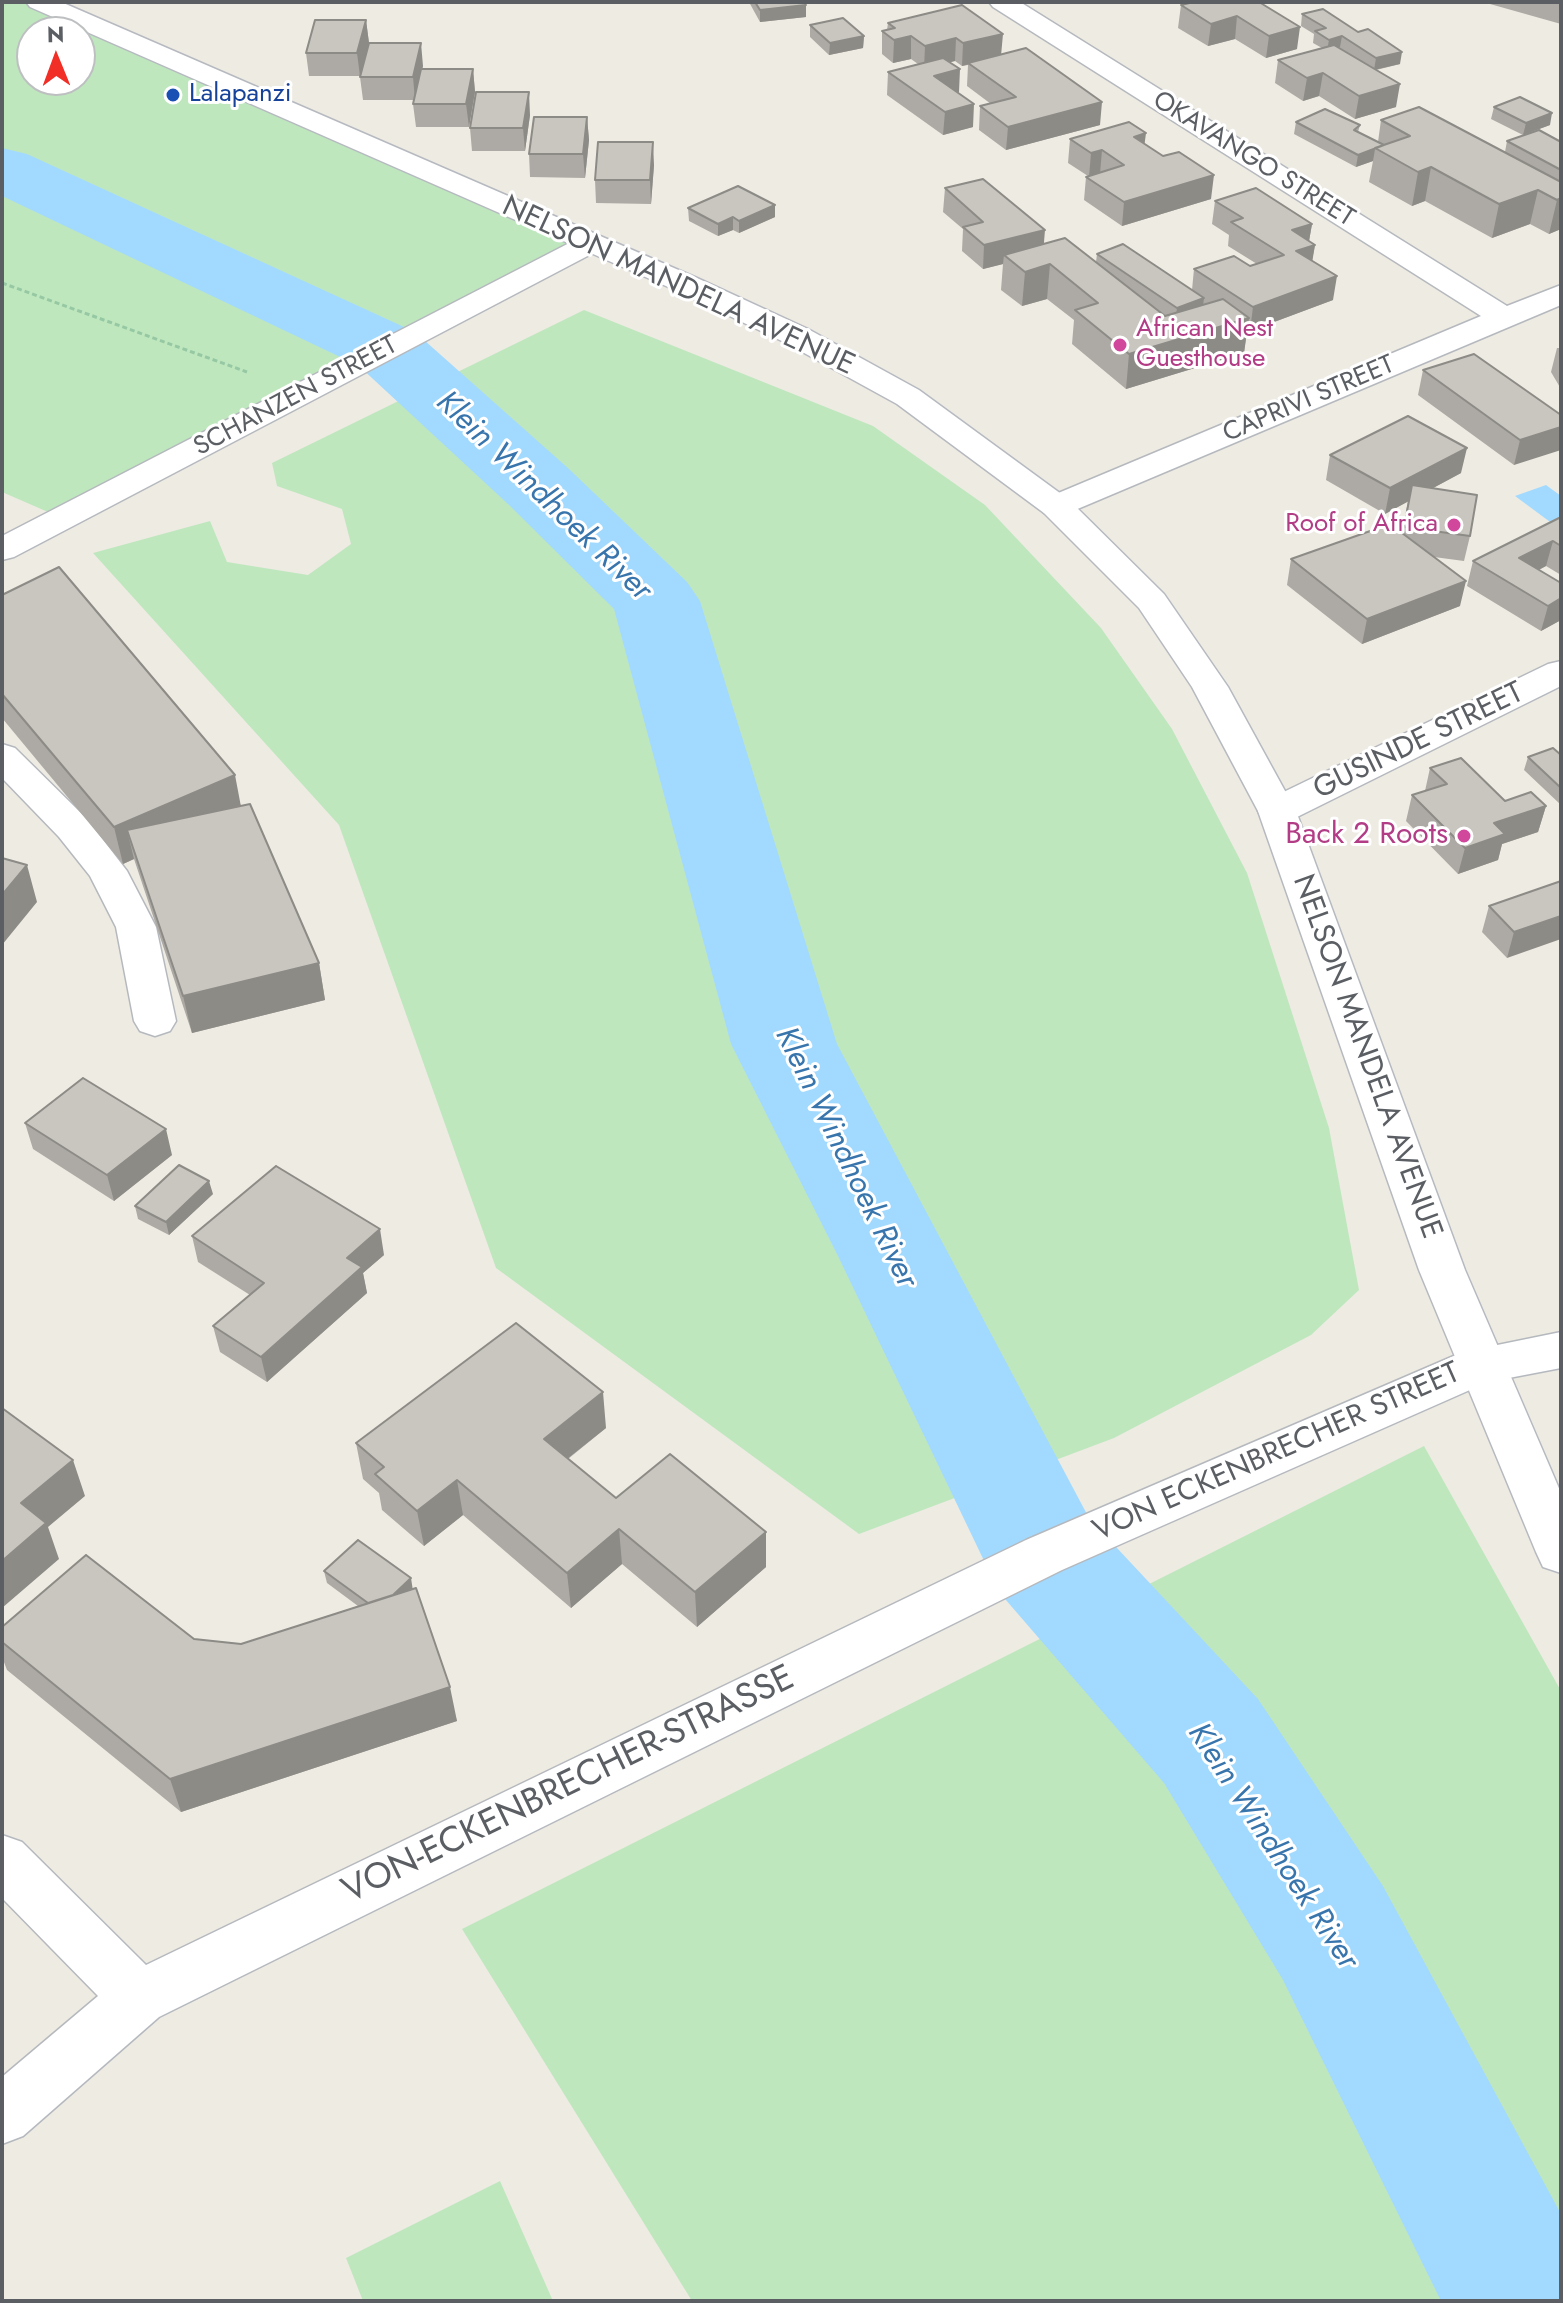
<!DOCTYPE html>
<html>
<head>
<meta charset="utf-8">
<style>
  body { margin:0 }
  #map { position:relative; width:1563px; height:2303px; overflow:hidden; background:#eeebe3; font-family:Jost,sans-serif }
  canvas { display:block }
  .frame { position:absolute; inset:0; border:4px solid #5b5f64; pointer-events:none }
  .north { position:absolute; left:16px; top:16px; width:80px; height:80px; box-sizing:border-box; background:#fff; border:2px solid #bdbfc1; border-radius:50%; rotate:359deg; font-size:22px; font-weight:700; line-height:32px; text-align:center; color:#5b5f64 }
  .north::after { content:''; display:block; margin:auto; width:28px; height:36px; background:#f12f26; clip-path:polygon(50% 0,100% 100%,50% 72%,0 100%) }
</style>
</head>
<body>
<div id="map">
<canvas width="1563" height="2303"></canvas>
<div class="frame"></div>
<div class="north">N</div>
</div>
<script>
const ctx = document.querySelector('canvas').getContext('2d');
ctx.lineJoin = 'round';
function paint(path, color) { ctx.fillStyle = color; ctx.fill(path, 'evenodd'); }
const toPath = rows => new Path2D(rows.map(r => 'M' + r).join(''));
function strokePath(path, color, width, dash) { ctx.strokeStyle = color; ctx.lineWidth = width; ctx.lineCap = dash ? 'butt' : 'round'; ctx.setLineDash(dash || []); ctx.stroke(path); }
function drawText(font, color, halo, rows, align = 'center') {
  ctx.font = font + ' Jost,sans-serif'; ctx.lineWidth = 6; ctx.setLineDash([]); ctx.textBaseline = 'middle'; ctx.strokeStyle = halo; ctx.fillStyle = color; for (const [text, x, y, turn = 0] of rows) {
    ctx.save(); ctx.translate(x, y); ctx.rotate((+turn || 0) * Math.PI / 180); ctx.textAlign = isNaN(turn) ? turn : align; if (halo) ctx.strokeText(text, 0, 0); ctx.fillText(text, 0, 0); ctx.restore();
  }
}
const green = toPath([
  [2,2,36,2,589,244,64,519,2,492],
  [32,32,80,32,80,80,32,80],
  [584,310,873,426,985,505,1101,628,1172,729,1247,873,1329,1128,1359,1290,1311,1335,1114,1438,859,1534,496,1268,339,825,93,553,210,521,227,562,308,575,351,544,342,509,277,486,272,463],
  [1424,1446,1561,1691,1561,2301,692,2301,462,1929],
  [500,2181,553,2301,363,2301,346,2258]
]);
const water = toPath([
  [1546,485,1561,496,1561,530,1515,496]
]);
const river = toPath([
  [2,148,27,154,415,332,569,469,687,582,700,601,837,1044,1089,1518,1258,1699,1383,1886,1561,2214,1561,2301,1441,2301,1283,1980,1164,1783,999,1592,838,1256,731,1044,614,609,509,505,359,366,2,196,2,148]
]);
const path = toPath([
  [2,283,247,372]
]);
const minor = toPath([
  [989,2,1020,2,1507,306,1561,285,1561,305,1068,513,1056,516,1044,513,1039,506,1044,499,1481,316,993,7,989,2],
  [589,235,599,238,604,244,599,250,14,557,2,560,2,536,579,238,589,235],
  [1561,661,1561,686,1291,820,1277,823,1263,820,1258,811,1263,802,1548,664,1561,661],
  [2,744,15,748,87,819,127,871,156,927,176,1021,170,1031,155,1036,140,1031,134,1021,116,927,90,876,59,837,2,778,2,744],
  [1561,1332,1561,1368,1488,1382,1062,1570,159,2017,23,2136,2,2144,2,2077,98,1996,2,1898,2,1835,22,1842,146,1965,1026,1540,1463,1352,1561,1332]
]);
const secondary = toPath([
  [26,2,61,2,697,278,808,329,919,390,1068,499,1164,594,1228,687,1296,811,1465,1270,1561,1493,1561,1573,1543,1567,1536,1552,1419,1270,1258,811,1192,687,1139,608,1044,513,897,404,786,343,675,290,30,7,26,2]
]);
const wall = toPath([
  [749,2,804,2,806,5,806,17,760,22],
  [1259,2,1297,49,1266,58,1235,39,1208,46,1178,28,1181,5],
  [1490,2,1561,2,1561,24,1490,4],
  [962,5,1002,55,1100,125,1006,150,979,130,980,106,991,104,967,86,968,65,962,66,955,61,950,62,959,92,957,92,973,127,943,135,887,95,888,72,918,64,911,59,893,63,882,54,882,31,887,30,888,23],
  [1302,14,1400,64,1376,70,1396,107,1355,119,1319,96,1303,101,1275,83,1278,60,1322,48,1313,43,1314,34,1301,26],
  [366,20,369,43,360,76,309,76,306,53],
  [810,25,864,36,863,48,829,55,810,37],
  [423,66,422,69,473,69,475,92,469,127,416,127,413,104,414,100,363,100,360,77],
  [1494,107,1550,125,1523,135,1491,119],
  [530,115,525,151,472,151,470,128],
  [587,117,589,140,585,178,530,177,529,154],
  [1381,120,1505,152,1507,141,1561,142,1561,229,1549,234,1530,224,1492,238,1425,201,1412,206,1369,182,1373,161,1356,167,1294,134,1296,122,1360,125,1358,132,1378,142],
  [1070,139,1144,144,1211,199,1122,226,1084,200,1086,177,1088,176,1068,163],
  [654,165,651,204,596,203,595,180],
  [945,188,1044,244,1096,262,1097,254,1192,290,1194,269,1250,266,1257,264,1228,246,1229,235,1212,224,1215,201,1312,224,1309,241,1315,245,1312,260,1333,300,1250,331,1247,329,1244,353,1126,389,1072,344,1074,320,1047,299,1022,306,1001,290,1003,264,983,269,962,251,963,229,943,212],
  [775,205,775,217,739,233,733,230,718,236,689,221,688,208],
  [1557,348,1561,348,1561,389,1551,372],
  [1423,370,1561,415,1514,465,1418,395],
  [1330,455,1461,473,1433,488,1470,536,1464,561,1434,557,1460,606,1362,644,1287,585,1291,559,1402,533,1408,501,1385,514,1326,480],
  [1561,517,1561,575,1546,566,1539,570,1561,583,1561,620,1541,631,1467,586,1473,561],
  [2,595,241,805,319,963,325,1000,192,1033,134,859,123,864,2,718],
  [1561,755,1561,805,1524,770,1528,757],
  [1430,768,1505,801,1546,806,1538,832,1502,844,1498,860,1458,874,1406,821,1412,795,1425,791],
  [1561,881,1507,958,1482,932,1489,906],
  [25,1123,172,1155,114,1201,33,1149],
  [213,1194,169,1235,138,1219,135,1206],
  [192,1236,384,1255,363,1273,367,1293,267,1382,220,1352,213,1326,250,1295,198,1262],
  [606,1428,568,1459,616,1498,766,1532,766,1567,697,1627,622,1564,571,1608,463,1515,424,1546,382,1510,379,1493,363,1479,356,1443],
  [324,1571,413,1589,457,1721,181,1812,7,1670,2,1657,2,1627,194,1639,241,1644,358,1606,327,1583]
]);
const shadedWall = toPath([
  [806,5,806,17,760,22,760,10],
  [1237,16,1235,39,1208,46,1211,24],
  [366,20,369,43,360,76,357,53],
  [1300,27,1297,49,1266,58,1269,36],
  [1003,34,1001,56,962,66,963,43],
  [864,36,863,48,829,55,830,43],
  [911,36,911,59,893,63,894,40],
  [1342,36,1340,47,1327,51,1329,40],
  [956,38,955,61,924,69,925,46],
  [421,43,423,66,415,100,413,77],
  [1402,52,1400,64,1374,70,1376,58],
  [473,69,475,92,469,127,466,104],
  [960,69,959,92,933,99,934,76],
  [1323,73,1319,96,1303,101,1307,78],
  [1400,84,1396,107,1355,119,1359,96],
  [529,92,530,115,525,151,523,128],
  [1102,102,1100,125,1006,150,1008,127],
  [974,104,973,127,943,135,945,112],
  [1552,113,1550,125,1523,135,1526,123],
  [587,117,589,140,585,178,583,154],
  [1146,133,1143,156,1134,137],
  [653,142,654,165,651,204,650,180],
  [1375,149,1373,161,1356,167,1358,155],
  [1102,150,1100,174,1089,177,1091,153],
  [1431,167,1425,201,1412,206,1418,172],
  [1214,175,1211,199,1122,226,1124,202],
  [1538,190,1530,224,1492,238,1499,204],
  [1561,198,1561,229,1549,234,1557,200],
  [775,205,775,217,739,233,739,221],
  [733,217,733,230,718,236,718,224],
  [1312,224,1308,247,1315,245,1311,269,1292,275,1292,230],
  [1045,230,1043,254,1004,255,1003,264,983,269,984,245],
  [1050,264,1047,299,1022,306,1025,272],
  [1337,276,1333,300,1250,331,1253,307],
  [1204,298,1201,322,1174,332,1177,308],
  [1249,318,1244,353,1126,389,1129,354],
  [1561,427,1561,450,1514,465,1520,440],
  [1467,448,1461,473,1385,514,1390,488],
  [1553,541,1546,566,1513,583,1519,558],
  [1466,581,1460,606,1362,644,1367,619],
  [1561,598,1561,620,1541,631,1548,606],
  [235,775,242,812,127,830,134,859,123,864,114,827],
  [1546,806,1538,832,1502,844,1498,860,1458,874,1465,848,1494,823],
  [27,865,37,902,2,945,2,895],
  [1561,916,1561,939,1507,958,1514,932],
  [319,963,325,1000,192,1033,183,996],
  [166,1129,172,1155,114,1201,107,1175],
  [209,1181,213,1194,169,1235,166,1222],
  [380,1229,384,1255,363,1273,367,1293,267,1382,261,1357,347,1258],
  [603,1392,606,1428,548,1474,544,1439],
  [73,1460,85,1496,48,1527,59,1559,2,1608,2,1561,21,1503],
  [457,1480,463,1515,424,1546,417,1511],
  [619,1529,622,1564,571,1608,567,1573],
  [766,1532,766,1567,697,1627,695,1592],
  [411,1578,413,1591,378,1610],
  [450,1687,457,1721,181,1812,170,1779]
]);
const building = toPath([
  [755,2,804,2,806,5,760,10,755,2],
  [1194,2,1259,2,1300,27,1269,36,1237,16,1211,24,1181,5,1194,2],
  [962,5,1003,34,963,43,956,38,925,46,911,36,894,40,882,31,895,28,888,23,962,5],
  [1323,9,1358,32,1368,29,1402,52,1376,58,1342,36,1329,40,1315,31,1326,28,1302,14,1323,9],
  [843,18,864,36,830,43,810,25,843,18],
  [315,20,366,20,357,53,306,53,315,20],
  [369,43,421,43,413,77,360,77,369,43],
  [1334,45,1400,84,1359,96,1323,73,1307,78,1278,60,1334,45],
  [1026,48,1102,102,1008,127,980,106,1016,97,968,63,1026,48],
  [943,58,960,69,934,76,974,104,945,112,888,72,943,58],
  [421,69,473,69,466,104,413,104,421,69],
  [476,92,529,92,523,128,470,128,476,92],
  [1520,97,1552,113,1526,123,1494,107,1520,97],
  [1419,107,1561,182,1561,198,1557,200,1538,190,1499,204,1431,167,1418,172,1375,148,1410,136,1381,120,1419,107],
  [1325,109,1360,125,1354,130,1384,145,1358,155,1296,122,1325,109],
  [534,117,587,117,583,154,529,154,534,117],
  [1129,122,1146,133,1134,137,1163,156,1179,152,1214,175,1124,202,1086,177,1124,165,1102,150,1091,153,1070,139,1129,122],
  [1539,130,1561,142,1561,170,1507,141,1539,130],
  [598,142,653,142,650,180,595,180,598,142],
  [983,179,1045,230,984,245,963,227,983,222,945,188,983,179],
  [738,186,775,205,739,221,733,217,718,224,688,208,738,186],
  [1256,188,1312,224,1292,230,1315,245,1296,251,1337,276,1253,307,1194,269,1234,256,1250,266,1284,255,1231,222,1243,218,1215,201,1256,188],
  [1065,238,1165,316,1223,299,1249,318,1129,354,1075,310,1098,303,1050,264,1025,272,1004,255,1065,238],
  [1123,244,1204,298,1177,308,1097,254,1123,244],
  [1474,354,1561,415,1561,427,1520,440,1423,370,1474,354],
  [1408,416,1467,448,1390,488,1330,455,1408,416],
  [1412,485,1477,495,1470,536,1404,527,1412,485],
  [1561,517,1561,546,1553,541,1519,558,1561,583,1561,598,1548,606,1473,561,1561,517],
  [1390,524,1466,581,1367,619,1291,559,1390,524],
  [59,567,235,775,114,827,2,694,2,595,59,567],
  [1553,748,1561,755,1561,788,1528,757,1553,748],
  [1461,758,1505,801,1531,792,1546,806,1494,823,1505,834,1465,848,1412,795,1447,784,1430,768,1461,758],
  [250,804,319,963,183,996,127,830,250,804],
  [2,858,27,865,2,895,2,858],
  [1561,881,1561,916,1514,932,1489,906,1561,881],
  [83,1078,166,1129,107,1175,25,1123,83,1078],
  [179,1165,209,1181,166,1222,135,1206,179,1165],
  [276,1166,380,1229,347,1258,362,1267,261,1357,213,1326,264,1283,192,1236,276,1166],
  [516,1323,603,1392,544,1439,616,1498,670,1454,766,1532,695,1592,619,1529,567,1573,457,1480,417,1511,375,1474,384,1467,356,1443,516,1323],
  [2,1408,73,1460,21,1503,46,1523,2,1561,2,1408],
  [358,1540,411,1578,393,1595,368,1603,324,1571,358,1540],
  [86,1555,194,1639,241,1644,416,1588,450,1687,170,1779,2,1642,2,1627,86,1555]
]);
const markers = [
  [173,95,8,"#1a4fb4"],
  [1120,345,8,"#d1479c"],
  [1454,525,8,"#d1479c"],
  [1464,836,8,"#d1479c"]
];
const farTransitnames = [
  ["Lalapanzi",189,95]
];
const farStreetnames = [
  ["OKAVANGO STREET",1253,160,32],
  ["SCHANZEN STREET",296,397,-28],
  ["CAPRIVI STREET",1309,400,-23]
];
const farHotelnames = [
  ["African Nest",1136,330],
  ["Guesthouse",1136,360],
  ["Roof of Africa",1438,525,"right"]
];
const streetNames = [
  ["NELSON MANDELA AVENUE",678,287,25],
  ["GUSINDE STREET",1419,742,-26],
  ["NELSON MANDELA AVENUE",1366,1057,70],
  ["VON ECKENBRECHER STREET",1277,1453,-24]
];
const hotelNames = [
  ["Back 2 Roots",1448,836]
];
const waterNames = [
  ["Klein Windhoek River",543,497,44],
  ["Klein Windhoek River",845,1158,64],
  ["Klein Windhoek River",1272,1847,57]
];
const nearStreetnames = [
  ["VON-ECKENBRECHER-STRASSE",569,1786,-26]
];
paint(green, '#bfe7be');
paint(water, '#a2daff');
paint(river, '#a2daff');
strokePath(minor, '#b5b9be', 3);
strokePath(secondary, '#b6bac0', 3);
strokePath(path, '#96c9a3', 3, [5, 3]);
paint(minor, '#fff');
paint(secondary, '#fff');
paint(wall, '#adaaa5');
paint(shadedWall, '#8d8b86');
paint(building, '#c9c6c0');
strokePath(building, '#8d8b86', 2);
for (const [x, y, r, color] of markers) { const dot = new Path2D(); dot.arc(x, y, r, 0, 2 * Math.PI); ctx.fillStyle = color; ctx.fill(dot); strokePath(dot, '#fff', 3); }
drawText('26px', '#164399', '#fff', farTransitnames, 'left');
drawText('26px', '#5b5f64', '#fff', farStreetnames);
drawText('26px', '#b23c85', '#fff', farHotelnames, 'left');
drawText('30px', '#5b5f64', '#fff', streetNames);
drawText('30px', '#b23c85', '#fff', hotelNames, 'right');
drawText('italic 32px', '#3875ad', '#fff', waterNames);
drawText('36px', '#5b5f64', '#fff', nearStreetnames);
</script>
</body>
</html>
